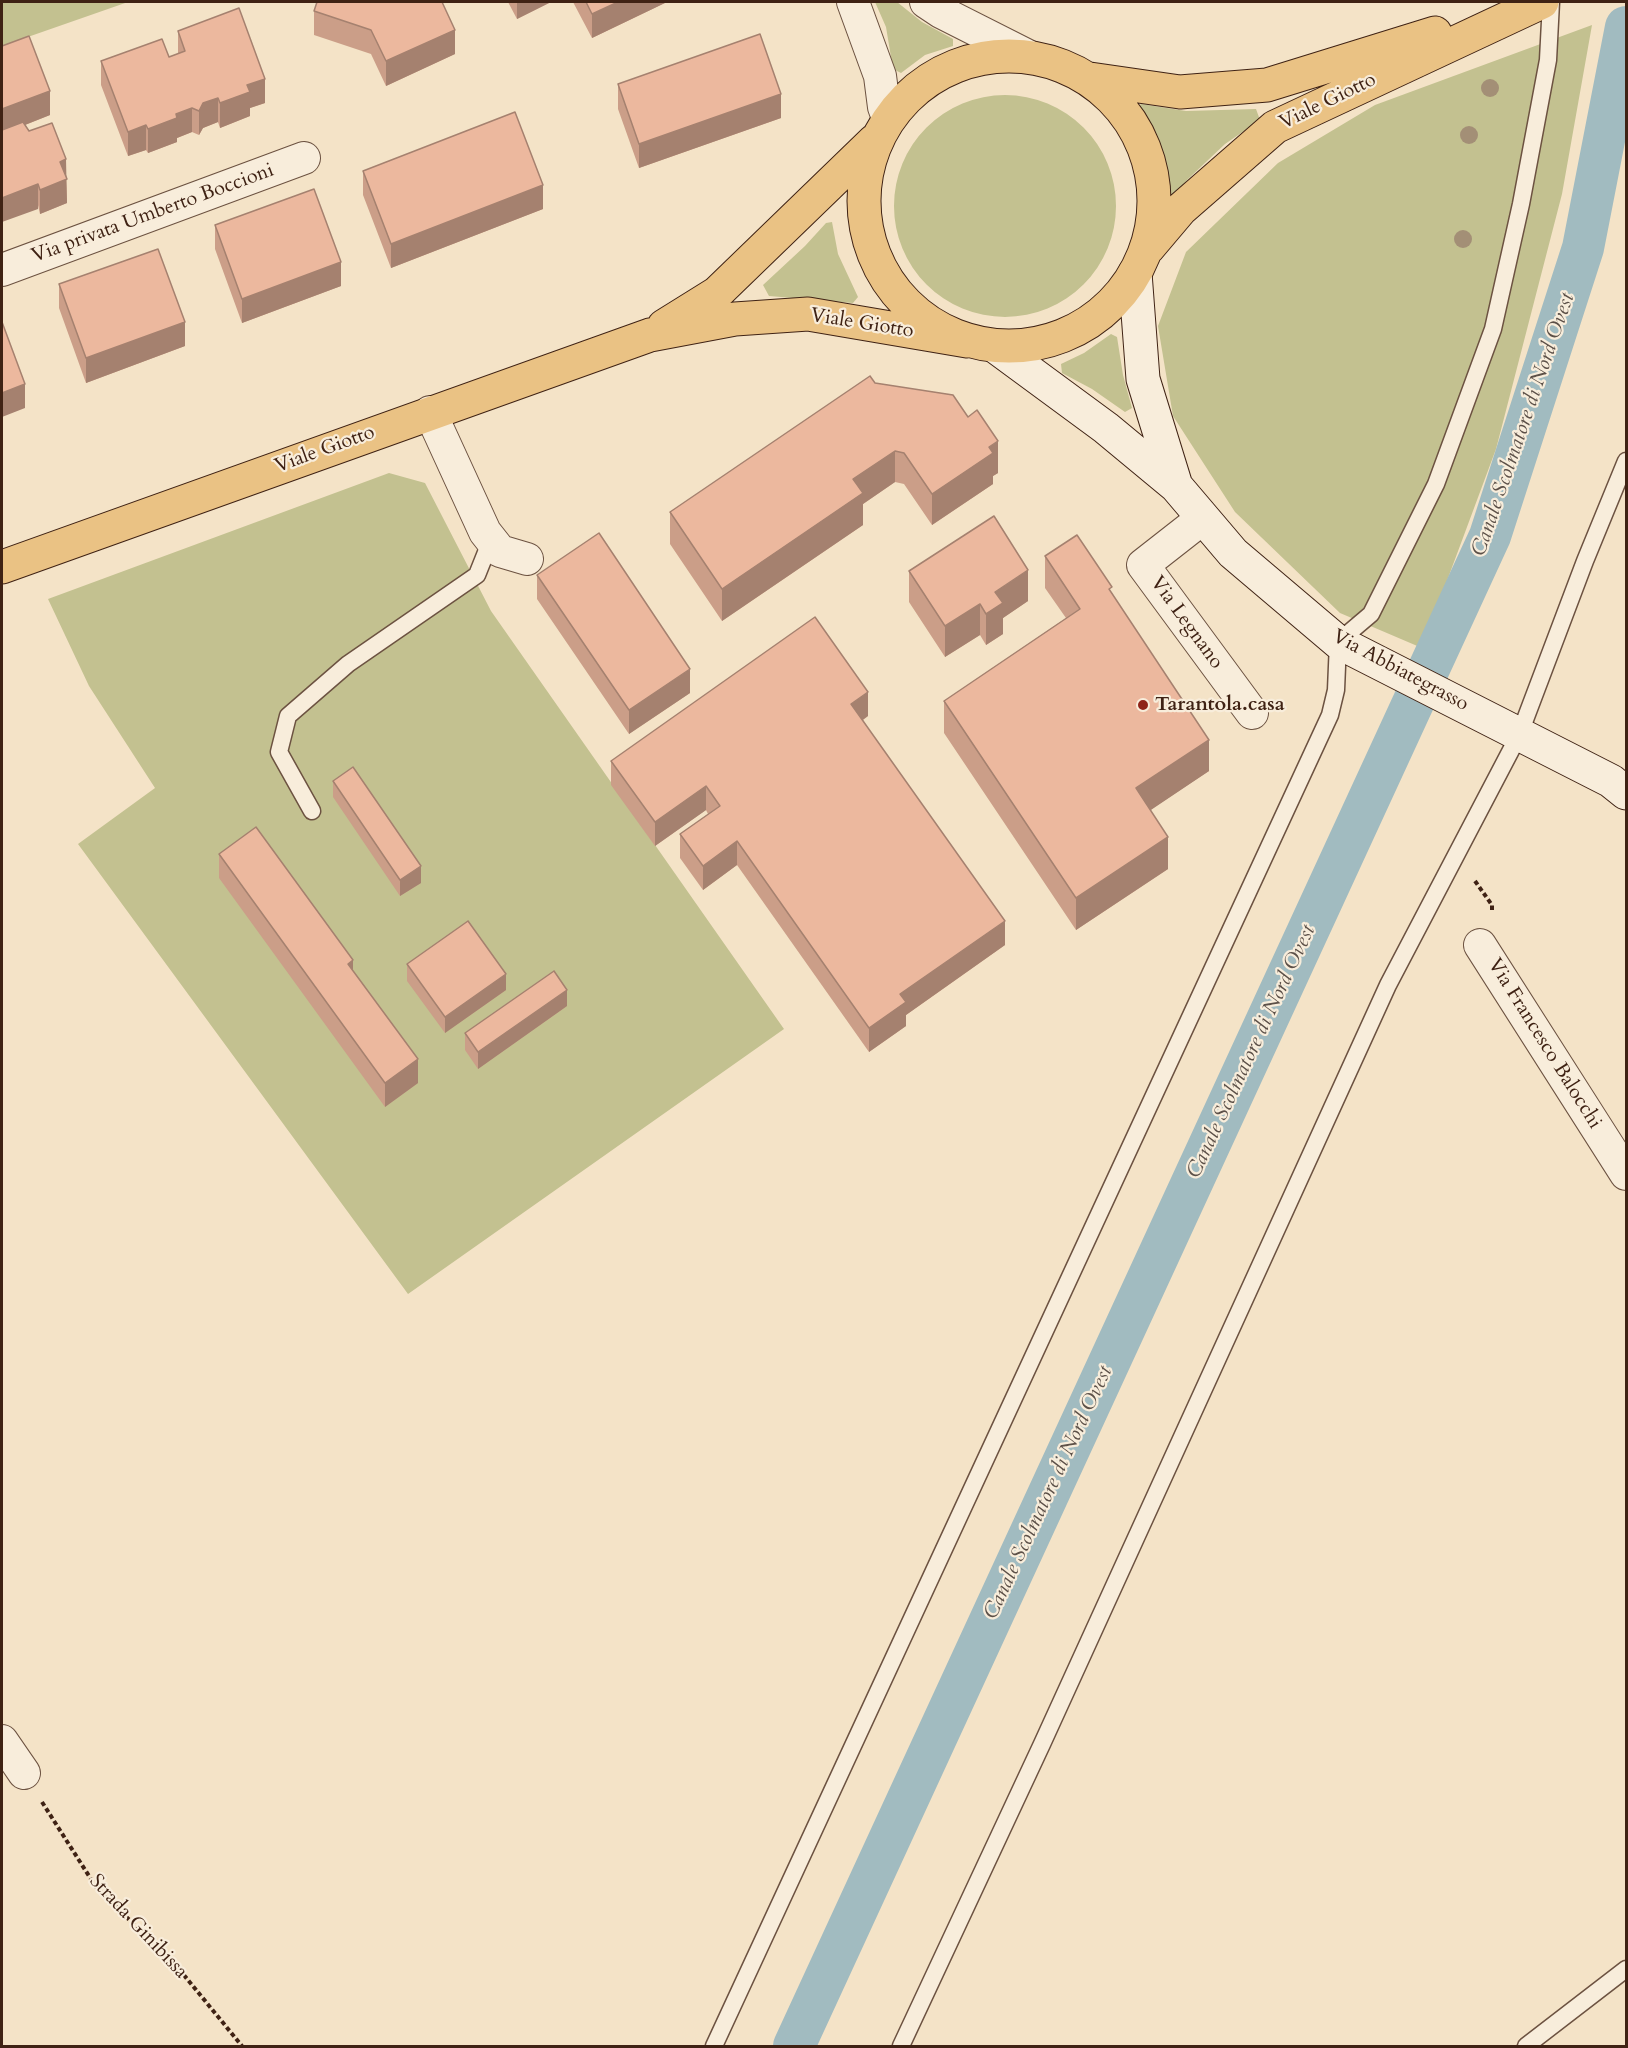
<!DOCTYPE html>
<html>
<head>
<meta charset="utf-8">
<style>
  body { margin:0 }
  #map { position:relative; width:1628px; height:2048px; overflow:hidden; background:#f4e3c7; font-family:Cardo,serif }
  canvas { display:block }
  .frame { position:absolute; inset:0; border:3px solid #3f2214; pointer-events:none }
</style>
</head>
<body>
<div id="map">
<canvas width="1628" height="2048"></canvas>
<div class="frame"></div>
</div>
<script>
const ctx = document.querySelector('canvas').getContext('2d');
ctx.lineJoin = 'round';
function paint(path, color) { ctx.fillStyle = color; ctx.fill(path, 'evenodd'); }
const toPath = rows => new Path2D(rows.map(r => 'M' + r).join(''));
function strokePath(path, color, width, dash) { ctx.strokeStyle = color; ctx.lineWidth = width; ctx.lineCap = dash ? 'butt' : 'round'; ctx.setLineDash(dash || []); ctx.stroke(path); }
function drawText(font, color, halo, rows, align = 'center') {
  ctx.font = font + ' Cardo,serif'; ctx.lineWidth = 4.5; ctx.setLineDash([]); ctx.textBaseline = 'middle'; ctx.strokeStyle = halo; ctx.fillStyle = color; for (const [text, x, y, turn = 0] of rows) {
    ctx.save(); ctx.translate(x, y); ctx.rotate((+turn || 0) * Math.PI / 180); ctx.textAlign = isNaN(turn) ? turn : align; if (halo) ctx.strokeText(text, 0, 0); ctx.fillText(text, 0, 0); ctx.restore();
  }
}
const green = toPath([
  [2,2,128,2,2,46],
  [875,2,897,2,922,22,953,39,953,46,925,55,901,73,893,69,886,27],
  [1592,25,1562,194,1496,449,1422,648,1340,613,1235,512,1173,416,1158,326,1186,252,1278,163,1375,105],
  '894 206a111 111 0 1 1 222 0a111 111 0 1 1-222 0Z',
  [1141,104,1186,111,1256,109,1260,120,1225,144,1187,180,1175,196,1166,194,1163,161,1149,128,1137,108],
  [832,222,838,254,858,297,853,303,769,296,763,285,805,246,826,223],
  [1111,334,1117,337,1123,375,1132,408,1125,412,1092,389,1062,373,1061,364,1084,353],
  [389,473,425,483,491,611,784,1029,408,1294,78,844,155,788,89,686,48,599]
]);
const canal = toPath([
  [794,2046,1490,536,1583,248,1626,27]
]);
const path = toPath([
  [1475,881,1492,905,1492,913],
  [42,1802,96,1887,179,1969,242,2046]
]);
const lane = toPath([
  [312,811,279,752,288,716,348,664,477,575,491,540],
  [714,2046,1330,715,1336,690,1338,642,1371,614,1436,484,1493,329,1521,204,1548,60,1551,2],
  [901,2046,1042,1744,1388,985,1520,733,1585,561,1626,461],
  [1526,2046,1626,1969]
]);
const street = toPath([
  [853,2,880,76,884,107,888,118],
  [926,2,941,12,1028,56],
  [2,270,304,158],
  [430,412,485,532,500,551,527,559],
  [1203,518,1143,565,1252,713],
  [1480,945,1626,1174],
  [2,1741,24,1773]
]);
const secondary = toPath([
  [1135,273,1143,379,1176,486],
  [996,347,1106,428,1176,486,1233,553,1338,642,1611,781,1626,793]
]);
const primary = toPath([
  '864 201a145 145 0 1 1 290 0a145 145 0 1 1-290 0Z',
  [1090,79,1180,92,1267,85,1435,33],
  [1148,248,1181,209,1275,127,1542,2],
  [664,326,717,293,874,141],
  [2,567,650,335,735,319,808,314,967,341]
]);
const trees = [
  [1490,88],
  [1469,135],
  [1463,239]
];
const wall = toPath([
  [508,2,551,2,517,19],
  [573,2,667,2,592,38],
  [314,11,455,54,386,86,371,54,314,35],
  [178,31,265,103,250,108,250,116,220,128,218,122,203,128,199,135,192,132,177,138,177,142,148,153,146,150,128,156,101,85,101,61,169,57,178,54],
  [2,46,50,115,25,125,66,177,67,203,40,214],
  [618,84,781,118,639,168,618,109],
  [363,171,543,209,391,268,363,195],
  [215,225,341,286,242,323,215,249],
  [59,284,185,346,86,383,59,308],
  [875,383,998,473,993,476,993,484,932,525,904,484,895,482,863,504,863,525,722,621,670,544,670,512],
  [1045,556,1112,593,1209,771,1150,810,1168,869,1076,930,944,733,944,701,1066,618,1045,588],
  [909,571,1028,601,1003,618,1003,634,986,645,980,635,945,657,909,602],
  [537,575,690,693,629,734,537,599],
  [868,716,863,720,1005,945,906,1015,906,1026,869,1052,737,865,703,890,680,858,680,834,708,814,706,810,655,846,611,785,611,761],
  [333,781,421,883,400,896,333,797],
  [219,854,418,1083,385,1107,219,878],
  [407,964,506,990,445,1033,407,981],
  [567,1006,478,1069,465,1050,465,1033]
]);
const shadedWall = toPath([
  [517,2,551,2,517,19],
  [618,2,667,2,592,38,592,14],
  [455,30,455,54,386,86,386,61],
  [265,79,265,103,250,108,250,116,220,128,220,103,247,85],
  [50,91,50,115,2,134,2,109],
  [781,94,781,118,639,168,639,144],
  [218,98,218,122,203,128,199,135,199,111,203,103],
  [192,108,192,132,177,138,177,142,148,153,148,129,176,114],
  [146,125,146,150,128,156,128,132],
  [66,159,67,203,40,214,40,190,60,162],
  [38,184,38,209,2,222,2,198],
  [543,185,543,209,391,268,391,244],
  [341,262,341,286,242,323,242,299],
  [185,322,185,346,86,383,86,358],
  [25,384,25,408,2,417,2,393],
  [998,441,998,473,993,476,993,484,932,525,932,494,989,447],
  [895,451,895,482,863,504,863,525,722,621,722,589,853,479],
  [1028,570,1028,601,1003,618,1003,634,986,645,986,614,995,592],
  [980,604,980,635,945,657,945,626],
  [690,669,690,693,629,734,629,710],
  [868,692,868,716,851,728,851,704],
  [1209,740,1209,771,1136,820,1136,788],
  [706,786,706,810,655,846,655,822],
  [1168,837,1168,869,1076,930,1076,898],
  [737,841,737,865,703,890,703,866],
  [421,866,421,883,400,896,400,880],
  [1005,921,1005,945,906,1015,906,1026,869,1052,869,1028,900,994],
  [353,960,353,984,348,964],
  [506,974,506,990,445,1033,445,1017],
  [567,990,567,1006,478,1069,478,1052],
  [418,1059,418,1083,385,1107,385,1083]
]);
const building = toPath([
  [317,2,442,2,455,30,386,61,371,30,314,11,317,2],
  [586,2,618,2,592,14,586,2],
  [239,8,265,79,247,85,250,92,220,103,218,98,203,103,199,111,192,108,176,114,177,118,148,129,146,125,128,132,101,61,162,39,169,57,185,51,178,31,239,8],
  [760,34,781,94,639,144,618,84,760,34],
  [29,36,50,91,2,109,2,46,29,36],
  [515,112,543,185,391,244,363,171,515,112],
  [23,122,29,131,52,123,66,159,60,162,67,179,40,190,38,184,2,198,2,130,23,122],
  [314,189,341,262,242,299,215,225,314,189],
  [158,249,185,322,86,358,59,284,158,249],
  [2,322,25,384,2,393,2,322],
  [870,376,875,383,953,395,968,417,977,410,998,441,989,447,993,453,932,494,904,453,895,451,853,479,863,493,722,589,670,512,870,376],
  [994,516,1028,570,995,592,1003,603,986,614,980,604,945,626,909,571,994,516],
  [599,533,690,669,629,710,537,575,599,533],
  [1077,535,1112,587,1109,589,1209,740,1136,788,1168,837,1076,898,944,701,1080,609,1045,556,1077,535],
  [815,617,868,692,851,704,1005,921,900,994,906,1002,869,1028,737,841,703,866,680,834,720,806,706,786,655,822,611,761,815,617],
  [353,767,421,866,400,880,333,781,353,767],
  [256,827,353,960,348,964,418,1059,385,1083,219,854,256,827],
  [468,921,506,974,445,1017,407,964,468,921],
  [554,971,567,990,478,1052,465,1033,554,971]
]);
const markers = [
  [1143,705,6,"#8f2418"]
];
const streetNames = [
  ["Viale Giotto",1328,102,-26],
  ["Via privata Umberto Boccioni",153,214,-20],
  ["Viale Giotto",862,324,9],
  ["Viale Giotto",325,450,-20],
  ["Via Legnano",1186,623,54],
  ["Via Abbiategrasso",1400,671,28],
  ["Via Francesco Balocchi",1544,1044,58],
  ["Strada Ginibissa",138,1927,47]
];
const poiNames = [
  ["Tarantola.casa",1155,705]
];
const waterNames = [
  ["Canale Scolmatore di Nord Ovest",1524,425,-71],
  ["Canale Scolmatore di Nord Ovest",1252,1052,-65],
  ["Canale Scolmatore di Nord Ovest",1049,1493,-65]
];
paint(green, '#c3c190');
strokePath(canal, '#a1bbc0', 42);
strokePath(lane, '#6c5241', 19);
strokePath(street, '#6c5241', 34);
strokePath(secondary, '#3f2214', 35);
strokePath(primary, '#3f2214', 35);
strokePath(path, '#3f2214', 4, [4.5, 3]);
strokePath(lane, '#f8eddb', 16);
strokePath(street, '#f8eddb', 32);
strokePath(secondary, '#f8eddb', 33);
strokePath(primary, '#eac284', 33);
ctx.fillStyle = '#a38f76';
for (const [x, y] of trees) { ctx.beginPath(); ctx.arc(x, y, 9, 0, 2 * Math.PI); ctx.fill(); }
paint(wall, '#cb9e88');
paint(shadedWall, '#a5816f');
paint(building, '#ecb89e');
strokePath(building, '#a5816f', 1.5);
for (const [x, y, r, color] of markers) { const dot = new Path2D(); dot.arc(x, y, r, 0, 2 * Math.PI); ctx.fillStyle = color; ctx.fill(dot); strokePath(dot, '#f8eddb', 2); }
drawText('20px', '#3f2214', '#f8eddb', streetNames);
drawText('bold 20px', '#3f2214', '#f8eddb', poiNames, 'left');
drawText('italic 21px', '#5c5048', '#f8eddb', waterNames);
</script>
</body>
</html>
